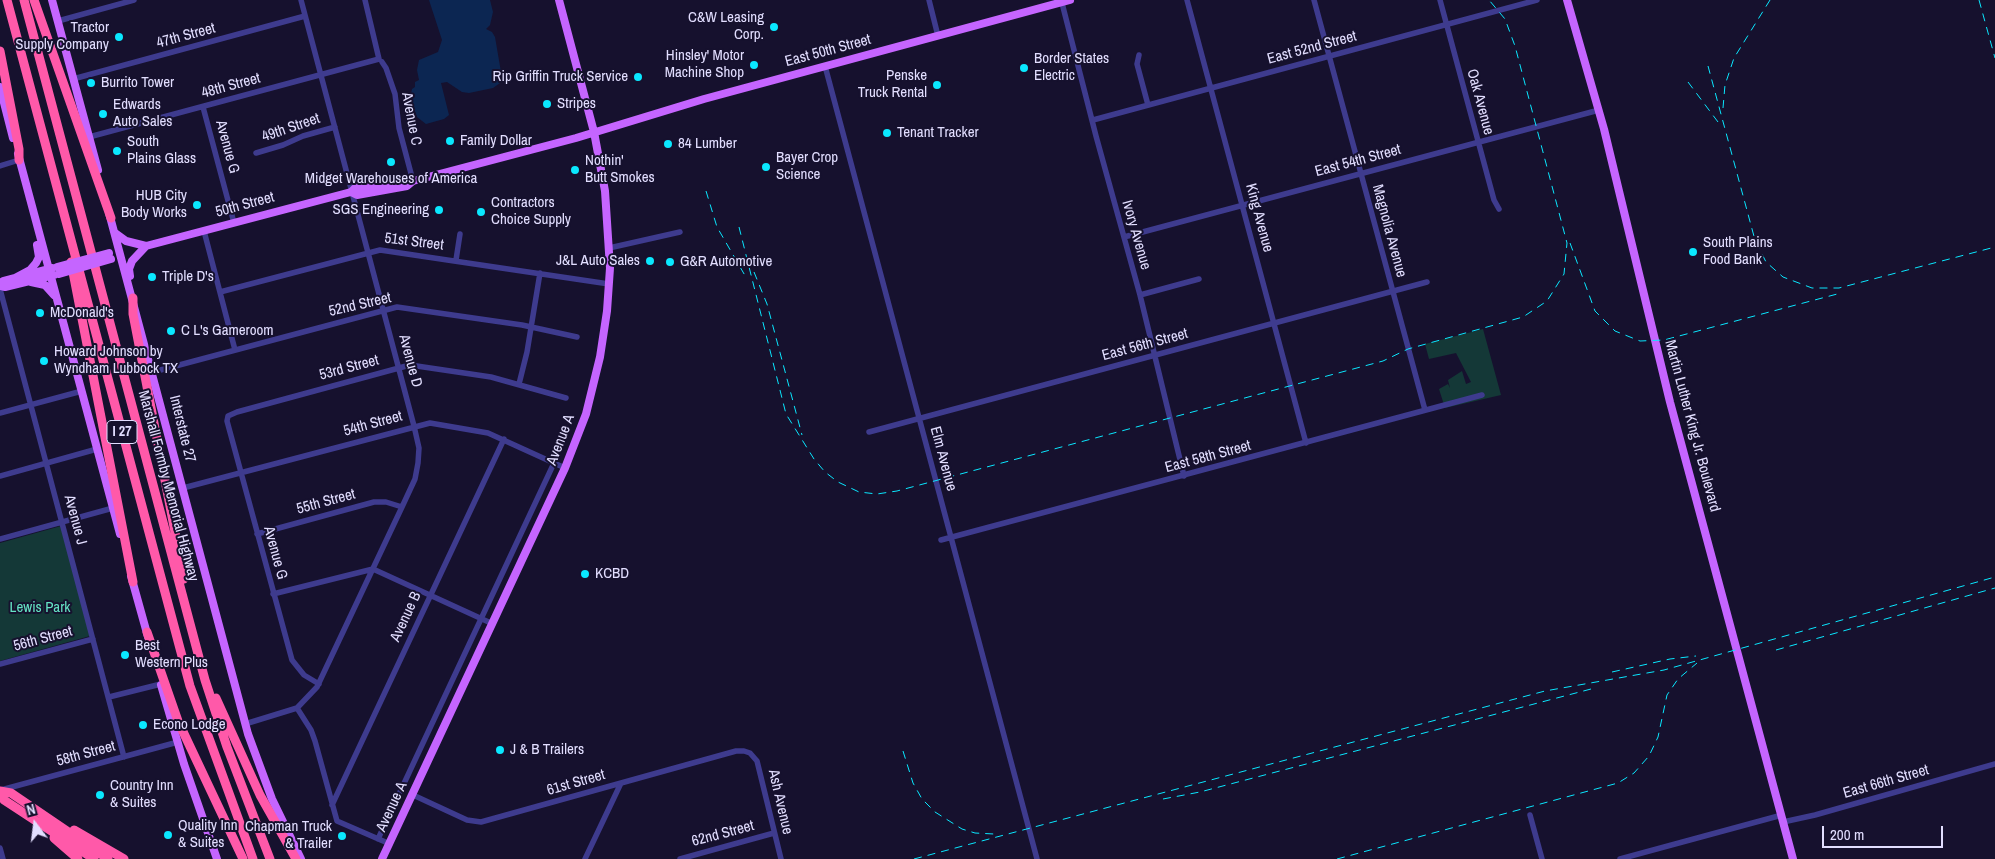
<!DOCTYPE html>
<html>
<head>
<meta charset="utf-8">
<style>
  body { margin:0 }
  #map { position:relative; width:1995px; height:859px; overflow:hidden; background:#16112e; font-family:"Archivo Narrow",sans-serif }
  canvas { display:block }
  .north { position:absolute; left:10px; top:799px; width:50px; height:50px; -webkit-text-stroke:4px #16112e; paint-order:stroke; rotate:345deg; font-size:14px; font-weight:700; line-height:20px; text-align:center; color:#e2deff }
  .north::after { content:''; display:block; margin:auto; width:18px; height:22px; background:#e2deff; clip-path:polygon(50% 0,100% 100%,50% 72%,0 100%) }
  .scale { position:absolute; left:1822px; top:826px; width:121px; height:22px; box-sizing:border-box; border:2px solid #e2deff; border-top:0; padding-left:6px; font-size:15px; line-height:18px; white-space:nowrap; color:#e2deff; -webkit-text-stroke:4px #16112e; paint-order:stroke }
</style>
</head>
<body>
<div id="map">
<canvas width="1995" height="859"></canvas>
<div class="north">N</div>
<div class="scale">200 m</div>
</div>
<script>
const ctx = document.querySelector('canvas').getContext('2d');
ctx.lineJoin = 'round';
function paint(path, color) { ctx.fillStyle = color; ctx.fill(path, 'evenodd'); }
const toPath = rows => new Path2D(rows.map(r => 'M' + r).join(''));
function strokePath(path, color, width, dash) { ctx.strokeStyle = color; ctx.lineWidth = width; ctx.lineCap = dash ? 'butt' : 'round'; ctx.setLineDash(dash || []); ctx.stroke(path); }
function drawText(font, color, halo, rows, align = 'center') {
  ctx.font = font + ' "Archivo Narrow",sans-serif'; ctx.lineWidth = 4; ctx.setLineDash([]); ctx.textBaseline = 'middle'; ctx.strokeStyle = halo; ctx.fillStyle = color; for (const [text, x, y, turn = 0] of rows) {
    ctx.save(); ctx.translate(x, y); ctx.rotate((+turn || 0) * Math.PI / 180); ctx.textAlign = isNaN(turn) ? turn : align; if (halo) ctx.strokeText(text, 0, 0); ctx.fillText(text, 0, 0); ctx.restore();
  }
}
const green = toPath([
  [1483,329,1501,395,1445,408,1439,389,1448,384,1450,388,1448,380,1462,371,1466,384,1471,382,1456,353,1429,359,1425,344],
  [61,526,90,636,0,661,0,543]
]);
const water = toPath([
  [429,0,490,0,493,12,490,25,486,29,492,32,495,37,502,78,500,83,493,88,469,93,462,92,447,82,441,83,449,115,444,119,426,124,417,117,410,99,412,89,415,87,415,82,419,80,417,70,419,60,438,52,442,40]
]);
const minor = toPath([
  [929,0,938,36],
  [1187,0,1306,443],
  [1314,0,1425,410],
  [1440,0,1494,200,1499,209],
  [1062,3,1096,136,1140,295,1184,476],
  [58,21,134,0],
  [1139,55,1137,64,1148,105],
  [382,62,386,68,395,94,399,128,413,181],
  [825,66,1037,859],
  [73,79,305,16],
  [203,107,234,223],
  [1093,120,1537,0],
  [89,137,379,59,365,0],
  [256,153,283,145,303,136,335,127],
  [0,166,19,160],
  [204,231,235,350],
  [1124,237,1599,110],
  [609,248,680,232],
  [456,260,460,234],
  [0,289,124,757],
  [220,292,380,250,609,284],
  [1140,295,1199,279],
  [153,372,397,307,522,325,577,337],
  [519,384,527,352,540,273],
  [0,413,82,391],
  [869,432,1427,282],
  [0,476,97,449],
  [183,488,430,423,488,433,565,468],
  [257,534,374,502,386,502,402,507],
  [0,539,113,508],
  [941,540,1482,395],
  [273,594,373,569,493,624],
  [0,664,93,639],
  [319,684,304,675,292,660,227,421,228,416,237,412,410,365,491,377,566,398],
  [109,697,161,684],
  [297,708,311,730,315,741,337,821,390,844],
  [245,724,297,708,317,687,402,507,415,479,418,463,419,448,414,426,301,0],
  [1,790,178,742],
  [413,795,467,820,481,822,736,751,744,751,750,753,757,761,781,859],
  [332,805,504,439],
  [1530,815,1542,859],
  [1783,822,1815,815,1995,764],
  [378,839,554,463],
  [0,848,3,859],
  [585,859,621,783],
  [680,859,774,833],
  [1620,859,1782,815]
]);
const major = toPath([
  [52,0,98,170],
  [1567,0,1604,129,1670,402,1793,859],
  [0,87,13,138],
  [18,154,120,534],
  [351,192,357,195,407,186,413,181,576,138,704,99,1070,0],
  [109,213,248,734,272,799,301,859],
  [115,233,126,241,146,246],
  [130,276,129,269,132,261,146,246,351,192,356,187,406,179,413,181],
  [15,278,30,270,36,263,39,257,37,245],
  [31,282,45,285,54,295],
  [0,284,3,281,52,268],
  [0,286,5,287,54,275],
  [131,576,148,637],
  [161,685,184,764,217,859],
  [382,859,565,468,586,414,600,357,607,311,610,268,605,191,594,132,559,0]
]);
const highway = toPath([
  [7,0,190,686,253,859],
  [24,0,205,680,227,747,270,859],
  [34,0,111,218],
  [0,51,19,149,19,160],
  [71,262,133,582],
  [133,298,133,314,184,579],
  [147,632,178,721,243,859],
  [216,698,260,795,296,859],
  [0,791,11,793,108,859],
  [0,794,4,800,94,859],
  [74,830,124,859],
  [54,838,78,859]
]);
const rail = toPath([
  [1979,0,1995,58],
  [1708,66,1755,240,1766,262,1783,277,1812,288,1839,288,1995,247],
  [1688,82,1721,126],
  [1723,108,1725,85,1734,58,1770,0],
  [706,191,717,227,747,279],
  [739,227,786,414,814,459,825,472,838,482,859,492,877,494,897,491,1383,361,1408,349,1523,317,1547,301,1564,274,1567,243,1515,46,1505,19,1489,0],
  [1570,243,1595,311,1615,331,1640,341,1664,340,1841,293],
  [754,272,767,304,802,435],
  [1776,650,1995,588],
  [1612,672,1670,659,1696,656],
  [903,751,913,783,922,799,935,812,962,829,975,833,994,834],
  [1163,799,1200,792,1591,689],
  [914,859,1545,691,1664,670,1995,577],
  [1337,859,1618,783,1634,773,1649,756,1658,737,1667,695,1678,679,1697,663]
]);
const majorBridge = toPath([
  [57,267,109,253],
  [59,274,111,259]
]);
const markers = [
  [774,27,5,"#0ae8ff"],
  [119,37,5,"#0ae8ff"],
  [754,65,5,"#0ae8ff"],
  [1024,68,5,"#0ae8ff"],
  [638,77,5,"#0ae8ff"],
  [91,83,5,"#0ae8ff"],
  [937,85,5,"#0ae8ff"],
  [547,104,5,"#0ae8ff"],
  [103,114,5,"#0ae8ff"],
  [887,133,5,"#0ae8ff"],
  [450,141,5,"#0ae8ff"],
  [668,144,5,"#0ae8ff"],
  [117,151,5,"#0ae8ff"],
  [391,162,5,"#0ae8ff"],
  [766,167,5,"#0ae8ff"],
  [575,170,5,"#0ae8ff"],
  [197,205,5,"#0ae8ff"],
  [439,210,5,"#0ae8ff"],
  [481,212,5,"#0ae8ff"],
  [1693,252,5,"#0ae8ff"],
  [650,261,5,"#0ae8ff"],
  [670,262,5,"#0ae8ff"],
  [152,277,5,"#0ae8ff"],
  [40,313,5,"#0ae8ff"],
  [171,331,5,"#0ae8ff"],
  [44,361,5,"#0ae8ff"],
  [585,574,5,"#0ae8ff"],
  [125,655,5,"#0ae8ff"],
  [143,725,5,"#0ae8ff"],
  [500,750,5,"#0ae8ff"],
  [100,795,5,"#0ae8ff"],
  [168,835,5,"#0ae8ff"],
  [342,836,5,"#0ae8ff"]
];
const shields = [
  [122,432,30]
];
const shieldNames = [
  ["I 27",122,432]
];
const poiNames = [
  ["C&W Leasing",764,18,"right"],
  ["Corp.",764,35,"right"],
  ["Tractor",109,28,"right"],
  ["Supply Company",109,45,"right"],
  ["Hinsley' Motor",744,56,"right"],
  ["Machine Shop",744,73,"right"],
  ["Border States",1034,59],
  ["Electric",1034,76],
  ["Penske",927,76,"right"],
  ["Truck Rental",927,93,"right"],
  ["Rip Griffin Truck Service",628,77,"right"],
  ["Burrito Tower",101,83],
  ["Stripes",557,104],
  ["Edwards",113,105],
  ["Auto Sales",113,122],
  ["Tenant Tracker",897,133],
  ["Family Dollar",460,141],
  ["South",127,142],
  ["Plains Glass",127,159],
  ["84 Lumber",678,144],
  ["Bayer Crop",776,158],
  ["Science",776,175],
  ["Nothin'",585,161],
  ["Butt Smokes",585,178],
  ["Midget Warehouses of America",391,179,"center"],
  ["HUB City",187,196,"right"],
  ["Body Works",187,213,"right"],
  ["Contractors",491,203],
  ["Choice Supply",491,220],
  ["SGS Engineering",429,210,"right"],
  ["South Plains",1703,243],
  ["Food Bank",1703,260],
  ["J&L Auto Sales",640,261,"right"],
  ["G&R Automotive",680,262],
  ["Triple D's",162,277],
  ["McDonald's",50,313],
  ["C L's Gameroom",181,331],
  ["Howard Johnson by",54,352],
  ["Wyndham Lubbock TX",54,369],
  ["KCBD",595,574],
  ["Best",135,646],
  ["Western Plus",135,663],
  ["Econo Lodge",153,725],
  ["J & B Trailers",510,750],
  ["Country Inn",110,786],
  ["& Suites",110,803],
  ["Quality Inn",178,826],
  ["& Suites",178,843],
  ["Chapman Truck",332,827,"right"],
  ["& Trailer",332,844,"right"]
];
const streetNames = [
  ["47th Street",186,36,-15],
  ["East 52nd Street",1312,48,-15],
  ["East 50th Street",828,51,-15],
  ["48th Street",231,86,-15],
  ["Oak Avenue",1480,102,75],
  ["Avenue C",411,119,79],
  ["49th Street",291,128,-19],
  ["Avenue G",227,147,75],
  ["East 54th Street",1358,161,-15],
  ["50th Street",245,205,-15],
  ["King Avenue",1259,218,75],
  ["Magnolia Avenue",1389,231,75],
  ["Ivory Avenue",1136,235,74],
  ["51st Street",414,242,7],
  ["52nd Street",360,305,-13],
  ["East 56th Street",1145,345,-15],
  ["Avenue D",410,361,75],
  ["53rd Street",349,368,-15],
  ["54th Street",373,424,-15],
  ["Martin Luther King Jr. Boulevard",1692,426,75],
  ["Interstate 27",182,429,76],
  ["Avenue A",561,440,-69],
  ["East 58th Street",1208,457,-15],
  ["Elm Avenue",943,459,75],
  ["Marshall Formby Memorial Highway",168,486,75],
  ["55th Street",326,502,-15],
  ["Avenue J",75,520,75],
  ["Avenue G",275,553,75],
  ["Avenue B",406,617,-65],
  ["56th Street",43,639,-15],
  ["58th Street",86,754,-15],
  ["East 66th Street",1886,782,-16],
  ["61st Street",576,783,-16],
  ["Ash Avenue",780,802,77],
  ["Avenue A",392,807,-65],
  ["62nd Street",723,834,-15]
];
const parkNames = [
  ["Lewis Park",40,608]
];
paint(green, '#143837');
paint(water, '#0c2652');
strokePath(minor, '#3e3b8e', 5.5);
strokePath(major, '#c565ff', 8);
strokePath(highway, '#ff59a9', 9);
strokePath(rail, '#0ae8ff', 1, [8, 6]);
strokePath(majorBridge, '#c565ff', 8);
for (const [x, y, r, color] of markers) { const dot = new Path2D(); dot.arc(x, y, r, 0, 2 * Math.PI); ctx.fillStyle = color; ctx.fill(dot); strokePath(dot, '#16112e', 2); }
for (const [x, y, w] of shields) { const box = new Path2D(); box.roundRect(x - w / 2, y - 11.5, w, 23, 4); ctx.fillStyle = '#16112e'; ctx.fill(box); strokePath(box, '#e2deff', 1); }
drawText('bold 14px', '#e2deff', null, shieldNames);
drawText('15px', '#e2deff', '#16112e', poiNames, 'left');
drawText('15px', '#e2deff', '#16112e', streetNames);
drawText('15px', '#65e4c4', '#16112e', parkNames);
</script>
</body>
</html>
